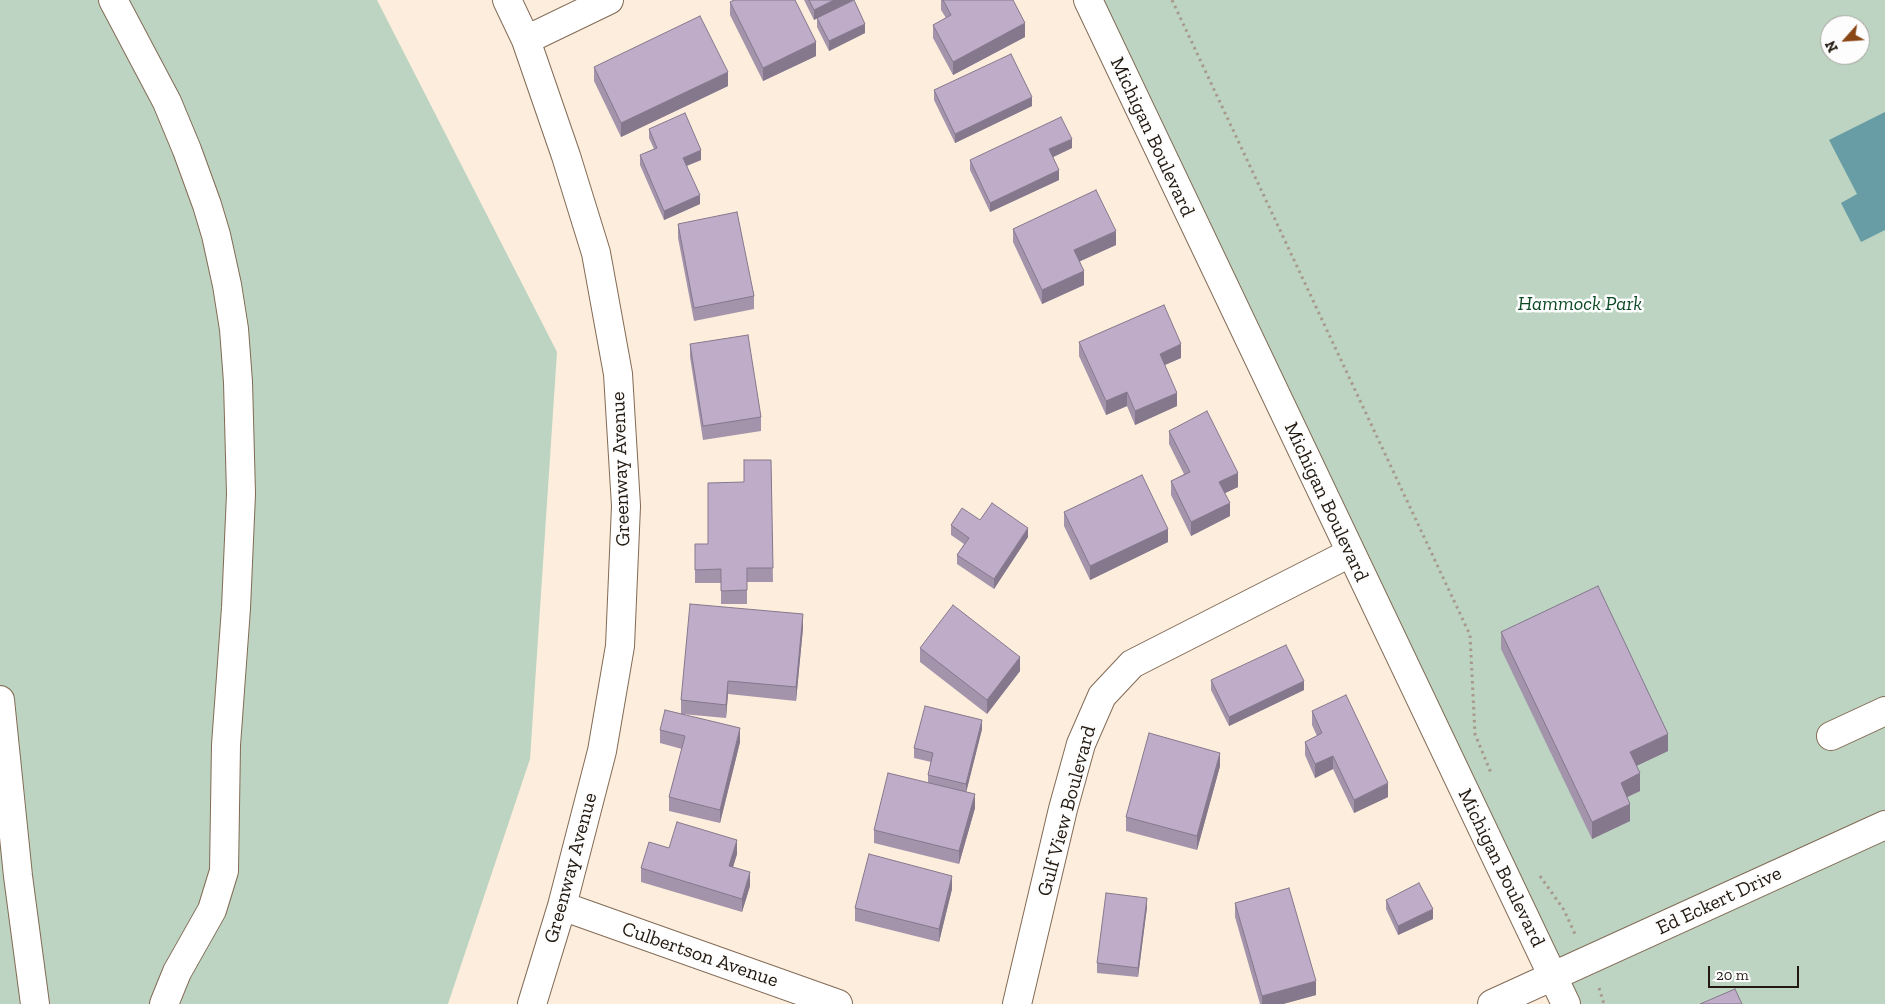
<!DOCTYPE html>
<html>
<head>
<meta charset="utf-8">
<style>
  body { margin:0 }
  #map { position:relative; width:1885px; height:1004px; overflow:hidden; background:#fdeddd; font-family:"Zilla Slab",serif }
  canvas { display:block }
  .north { position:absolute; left:1820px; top:15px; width:50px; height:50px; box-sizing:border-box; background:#fdfdfd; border:1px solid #a5a29e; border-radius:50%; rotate:244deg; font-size:14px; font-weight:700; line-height:20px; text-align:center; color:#221910 }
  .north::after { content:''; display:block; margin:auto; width:18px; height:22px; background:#894716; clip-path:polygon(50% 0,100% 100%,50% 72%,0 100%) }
  .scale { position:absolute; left:1708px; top:966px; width:91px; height:22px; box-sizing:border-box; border:2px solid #221910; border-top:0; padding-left:6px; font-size:15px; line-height:18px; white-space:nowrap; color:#221910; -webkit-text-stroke:4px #fdfdfd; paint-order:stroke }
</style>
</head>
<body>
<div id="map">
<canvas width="1885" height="1004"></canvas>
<div class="north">N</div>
<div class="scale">20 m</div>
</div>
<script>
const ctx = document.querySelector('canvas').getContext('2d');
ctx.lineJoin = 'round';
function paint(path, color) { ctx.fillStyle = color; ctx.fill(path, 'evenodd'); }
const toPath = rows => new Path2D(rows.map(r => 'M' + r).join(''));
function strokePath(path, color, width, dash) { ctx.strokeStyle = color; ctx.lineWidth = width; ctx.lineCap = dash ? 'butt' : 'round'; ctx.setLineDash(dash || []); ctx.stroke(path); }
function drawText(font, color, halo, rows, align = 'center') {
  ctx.font = font + ' "Zilla Slab",serif'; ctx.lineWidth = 5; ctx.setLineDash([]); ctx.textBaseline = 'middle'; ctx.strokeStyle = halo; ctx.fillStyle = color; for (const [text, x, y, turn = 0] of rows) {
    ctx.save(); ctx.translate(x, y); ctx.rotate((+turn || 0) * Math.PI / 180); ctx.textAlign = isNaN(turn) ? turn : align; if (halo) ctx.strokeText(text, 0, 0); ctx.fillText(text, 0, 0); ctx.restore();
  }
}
const green = toPath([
  [0,0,377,0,557,352,530,759,448,1004,0,1004],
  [1096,0,1885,0,1885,1004,1578,1004],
  [1830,25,1860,25,1860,55,1830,55]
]);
const water = toPath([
  [1885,112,1885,230,1861,242,1841,203,1857,194,1829,140]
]);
const path = toPath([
  [1172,0,1470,635,1475,734,1491,773],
  [1540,876,1564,910,1575,934],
  [1599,988,1604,1004]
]);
const minor = toPath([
  [113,0,167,102,187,150,207,205,216,235,227,285,234,329,238,382,241,494,236,608,226,745,224,871,212,910,177,972,164,1004],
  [507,0,526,40,566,156,596,253,618,374,626,506,620,646,602,751,562,906,532,1004],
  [1088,0,1566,1004],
  [526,40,609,0],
  [0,700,18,876,35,1004],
  [1831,736,1885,711],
  [562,906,838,1004],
  [1017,1004,1063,809,1081,744,1102,696,1132,664,1350,553],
  [1492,1004,1885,825]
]);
const wall = toPath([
  [804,0,853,0,865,33,829,51,817,27,817,18,814,20],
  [941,0,1013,0,1025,37,953,75,933,38,933,25,946,18,941,10],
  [730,2,816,56,763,81,730,15],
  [594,67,728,86,621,137,594,81],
  [934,90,1032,106,955,143,934,100],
  [649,129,701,160,687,166,700,204,664,220,640,165,640,155,654,149,649,138],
  [1072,148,1053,157,1059,180,990,212,970,170,970,160],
  [678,224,754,296,754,309,694,321,678,238],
  [1013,229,1116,245,1080,261,1084,285,1042,304,1013,242],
  [1079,342,1181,358,1165,365,1177,406,1135,425,1127,406,1106,415,1079,356],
  [690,344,761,417,761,431,703,440,690,357],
  [1169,431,1238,487,1225,493,1230,516,1191,536,1171,495,1171,481,1184,474,1169,444],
  [771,460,773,582,747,582,747,604,721,604,721,583,695,583,695,544,708,544,744,482],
  [1064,512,1168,542,1090,580,1064,526],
  [980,520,1028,537,994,589,957,564,957,555,964,544,951,535,951,525],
  [803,628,796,701,728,694,726,718,682,714,740,742,720,823,669,811,669,797,682,749,660,743,660,730,681,714,681,700],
  [1501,632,1668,751,1636,766,1640,791,1627,797,1630,821,1592,839,1501,649],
  [920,648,1020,671,987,714,920,662],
  [1211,680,1304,690,1229,726,1211,690],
  [1312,711,1388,797,1354,813,1333,769,1315,778,1305,755,1305,742,1317,736,1312,725],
  [982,729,966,792,975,808,959,864,874,843,874,830,928,782,928,775,931,762,914,758,914,748],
  [1220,766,1197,850,1126,831,1126,817],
  [669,848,737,854,733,867,750,886,742,912,641,882,641,868],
  [952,889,939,942,855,921,855,908],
  [1386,900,1433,919,1398,935,1386,909],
  [1235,903,1316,995,1283,1004,1260,1004,1235,917],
  [1147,907,1138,977,1097,973,1097,963]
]);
const shadedWall = toPath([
  [834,0,853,0,814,20,814,10],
  [1025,23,1025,37,953,75,953,62],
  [865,24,865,33,829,51,829,41],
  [816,42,816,56,763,81,763,68],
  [728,72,728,86,621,137,621,123],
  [1032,97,1032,106,955,143,955,134],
  [1072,139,1072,148,1049,159,1049,149],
  [701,150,701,160,683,167,683,158],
  [1059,170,1059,180,990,212,990,203],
  [700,195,700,204,664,220,664,211],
  [1116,231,1116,245,1074,264,1074,250],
  [1084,271,1084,285,1042,304,1042,290],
  [1181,344,1181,358,1160,367,1160,354],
  [1127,392,1127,406,1106,415,1106,401],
  [1177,393,1177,406,1135,425,1135,411],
  [1238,473,1238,487,1219,496,1219,482],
  [1230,503,1230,516,1191,536,1191,522],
  [1028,528,1028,537,994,589,994,579],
  [1168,529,1168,542,1090,580,1090,566],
  [803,614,803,628,796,701,796,687],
  [1020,657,1020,671,987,714,987,700],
  [728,681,728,694,726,718,726,705],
  [1304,681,1304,690,1229,726,1229,717],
  [982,720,982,729,966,793,966,784],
  [740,728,740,742,720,823,720,810],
  [1668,734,1668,751,1630,769,1630,752],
  [1220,753,1220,766,1197,850,1197,836],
  [1333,756,1333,769,1315,778,1315,764],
  [1640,773,1640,791,1621,800,1621,783],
  [1388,783,1388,797,1354,813,1354,800],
  [975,794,975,808,959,864,959,851],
  [1630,804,1630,821,1592,839,1592,822],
  [737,840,737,854,729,880,729,866],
  [750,872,750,886,742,912,742,899],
  [952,876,952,889,939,942,939,929],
  [1147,898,1147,907,1138,977,1138,968],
  [1433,909,1433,919,1398,935,1398,926],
  [1316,981,1316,995,1283,1004,1262,1004,1262,996]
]);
const building = toPath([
  [734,0,795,0,816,42,763,68,730,2,734,0],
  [809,0,834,0,814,10,809,0],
  [854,0,865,24,829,41,817,18,854,0],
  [943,0,1013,0,1025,23,953,62,933,25,951,15,943,0],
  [700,16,728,72,621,123,594,67,700,16],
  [1011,54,1032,97,955,134,934,90,1011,54],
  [685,113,701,150,683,158,700,195,664,211,640,155,657,148,649,129,685,113],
  [1061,117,1072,139,1049,149,1059,170,990,203,970,160,1061,117],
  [1096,190,1116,231,1074,250,1084,271,1042,290,1013,229,1096,190],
  [737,212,754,296,694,308,678,224,737,212],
  [1164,305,1181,344,1160,354,1177,393,1135,411,1127,392,1106,401,1079,342,1164,305],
  [748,335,761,417,703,426,690,344,748,335],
  [1207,411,1238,473,1219,482,1230,503,1191,522,1171,481,1190,472,1169,431,1207,411],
  [744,460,771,460,773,568,747,568,747,590,721,591,721,569,695,570,695,544,708,544,708,483,744,482,744,460],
  [1142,475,1168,529,1090,566,1064,512,1142,475],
  [992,503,1028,528,994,579,957,555,969,538,951,525,962,508,980,520,992,503],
  [1598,586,1668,734,1630,752,1640,773,1621,783,1630,804,1592,822,1501,632,1598,586],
  [690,604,803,614,796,687,728,681,726,705,681,700,690,604],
  [953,605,1020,657,987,700,920,648,953,605],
  [1286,645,1304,681,1229,717,1211,680,1286,645],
  [1346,695,1388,783,1354,800,1333,756,1315,764,1305,742,1322,733,1312,711,1346,695],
  [925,706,982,720,966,784,928,775,933,753,914,748,925,706],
  [665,710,740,728,720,810,669,797,685,736,660,730,665,710],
  [1149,733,1220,753,1197,836,1126,817,1149,733],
  [888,773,975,794,959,851,874,830,888,773],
  [677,822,737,840,729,866,750,872,742,899,641,868,649,842,669,848,677,822],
  [869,854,952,876,939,929,855,908,869,854],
  [1419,883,1433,909,1398,926,1386,900,1419,883],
  [1289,888,1316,981,1262,996,1235,903,1289,888],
  [1106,893,1147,898,1138,968,1097,963,1106,893],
  [1735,989,1742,1004,1700,1004,1735,989]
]);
const streetNames = [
  ["Michigan Boulevard",1152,137,65],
  ["Greenway Avenue",621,469,-92],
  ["Michigan Boulevard",1326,502,65],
  ["Gulf View Boulevard",1067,811,-75],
  ["Greenway Avenue",571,868,-75],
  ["Michigan Boulevard",1501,868,64],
  ["Ed Eckert Drive",1719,901,-25],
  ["Culbertson Avenue",700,955,19]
];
const parkNames = [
  ["Hammock Park",1580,304]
];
paint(green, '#bcd4c1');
paint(water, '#699da5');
strokePath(minor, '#826b55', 30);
strokePath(path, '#a79a8c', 3, [2.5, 4]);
strokePath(minor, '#fff', 28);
paint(wall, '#a394ac');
paint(shadedWall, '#85788c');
paint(building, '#beacc8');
strokePath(building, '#85788c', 1);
drawText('20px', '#221910', '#fdfdfd', streetNames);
drawText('italic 20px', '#0c4925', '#fdfdfd', parkNames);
</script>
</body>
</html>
